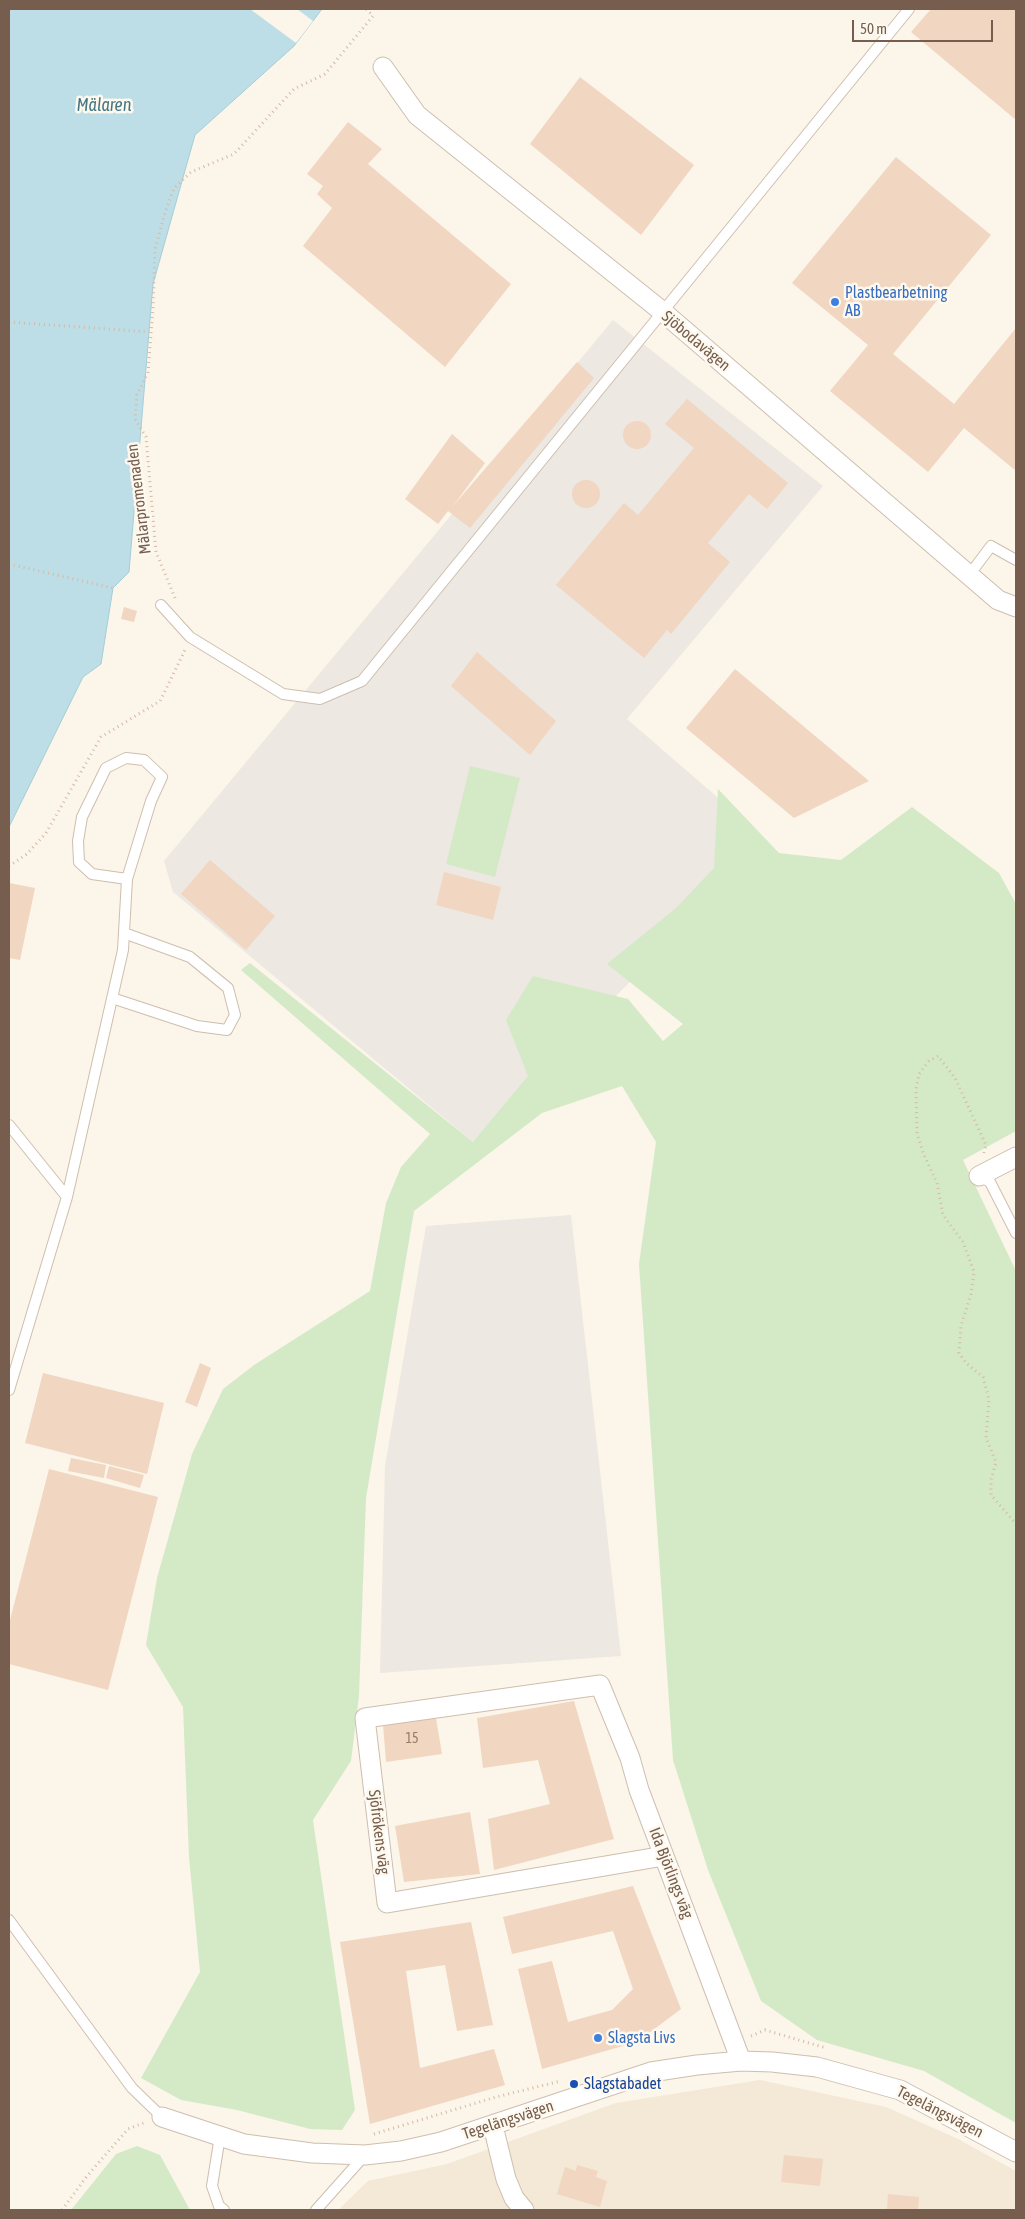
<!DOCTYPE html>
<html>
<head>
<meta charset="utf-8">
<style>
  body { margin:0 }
  #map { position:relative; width:1025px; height:2219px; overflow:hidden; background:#fcf5e9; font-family:"Asap Condensed",sans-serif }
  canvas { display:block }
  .frame { position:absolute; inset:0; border:10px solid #765d4d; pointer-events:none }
  .scale { position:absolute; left:852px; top:20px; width:141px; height:22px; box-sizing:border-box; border:2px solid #765d4d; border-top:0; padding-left:6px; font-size:15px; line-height:18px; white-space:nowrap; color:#765d4d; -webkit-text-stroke:4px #fef9ef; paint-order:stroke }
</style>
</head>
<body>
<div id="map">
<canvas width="1025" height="2219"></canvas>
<div class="frame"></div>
<div class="scale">50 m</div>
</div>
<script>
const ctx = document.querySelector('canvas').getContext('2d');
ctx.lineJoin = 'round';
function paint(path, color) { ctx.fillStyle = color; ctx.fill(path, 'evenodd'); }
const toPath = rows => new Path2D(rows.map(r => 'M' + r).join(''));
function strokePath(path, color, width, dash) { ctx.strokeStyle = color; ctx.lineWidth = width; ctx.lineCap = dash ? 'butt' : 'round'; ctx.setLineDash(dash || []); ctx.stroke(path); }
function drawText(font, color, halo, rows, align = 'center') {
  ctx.font = font + ' "Asap Condensed",sans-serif'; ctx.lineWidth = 5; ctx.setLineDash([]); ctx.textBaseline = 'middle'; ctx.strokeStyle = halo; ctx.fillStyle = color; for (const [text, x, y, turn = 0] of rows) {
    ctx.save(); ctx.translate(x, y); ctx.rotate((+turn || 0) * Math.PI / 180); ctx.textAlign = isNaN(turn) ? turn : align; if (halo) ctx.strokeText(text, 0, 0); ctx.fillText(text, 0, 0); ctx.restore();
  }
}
const residential = toPath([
  [760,2080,886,2107,958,2139,1016,2171,1016,2210,338,2210,368,2181,447,2164,616,2103]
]);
const industrial = toPath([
  [613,320,823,486,627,719,768,841,473,1142,173,892,164,861],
  [571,1215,621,1656,380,1673,385,1466,426,1226]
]);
const green = toPath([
  [470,766,520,778,495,877,446,864],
  [718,789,779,853,841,860,912,807,999,873,1016,904,1016,1131,963,1160,1016,1271,1016,2123,924,2071,817,2040,761,2001,708,1870,673,1760,639,1264,656,1142,622,1086,542,1113,414,1211,366,1498,359,1696,351,1761,313,1820,355,2110,342,2130,310,2129,237,2110,181,2100,141,2078,200,1972,189,1857,183,1707,146,1645,157,1578,192,1454,223,1389,254,1365,370,1291,386,1203,401,1167,430,1134,241,970,250,963,473,1142,528,1076,506,1020,533,976,628,999,663,1041,683,1024,607,964,676,908,714,868],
  [137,2146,160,2155,190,2210,71,2210,116,2154]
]);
const water = toPath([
  [9,9,322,9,294,46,195,135,153,284,129,572,113,588,101,664,83,677,9,827,9,9]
]);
const pier = toPath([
  [250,9,297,9,313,21,296,43]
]);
const building = toPath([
  [931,9,1016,9,1016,120,911,32],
  [580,77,694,165,641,235,530,144],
  [348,122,382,149,368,164,511,284,445,367,303,246,332,208,317,194,323,186,307,174],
  [896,157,991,235,893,354,954,404,1016,328,1016,471,964,428,928,472,830,391,868,345,792,283],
  [577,362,594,378,470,528,448,511,438,524,405,499,452,434,485,463,453,506],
  [687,399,788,483,767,509,749,494,708,543,730,562,671,634,667,630,644,658,556,585,624,503,638,515,694,448,665,424],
  '623 435a14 14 0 1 1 28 0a14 14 0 1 1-28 0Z',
  '572 494a14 14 0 1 1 28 0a14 14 0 1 1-28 0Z',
  [124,607,137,611,134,622,121,619],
  [477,652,556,721,530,755,451,686],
  [735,669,869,781,794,818,686,728],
  [210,860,275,916,246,950,181,894],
  [444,872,501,887,493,920,436,905],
  [9,883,35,888,20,960,9,958],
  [200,1363,211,1368,197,1407,185,1402],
  [43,1373,164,1403,147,1474,25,1443],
  [71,1458,106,1465,104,1478,68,1471],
  [109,1466,144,1475,140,1488,106,1478],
  [49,1469,158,1497,108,1690,9,1664,9,1624],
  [574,1701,614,1839,494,1870,488,1819,550,1804,538,1760,483,1768,477,1718],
  [436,1718,442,1754,386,1762,383,1724],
  [470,1812,480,1874,404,1882,395,1826],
  [633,1886,681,2009,637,2042,542,2069,518,1969,552,1961,568,2022,612,2010,633,1989,613,1931,512,1954,503,1917],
  [471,1922,493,2025,457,2031,445,1965,406,1971,420,2068,494,2049,505,2085,370,2124,340,1942],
  [784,2155,823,2159,820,2186,781,2182],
  [577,2165,598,2171,596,2177,607,2181,600,2207,557,2194,565,2167,576,2171],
  [888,2194,919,2197,918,2210,887,2210]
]);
const path = toPath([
  [9,322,149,332],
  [9,564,113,588],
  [175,598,156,552,146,437,135,419,137,395,148,373,153,308,155,250,164,216,174,188,191,172,234,154,294,89,325,74,373,16,366,9],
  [9,866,27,854,46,833,101,737,160,701,185,650],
  [984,1153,986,1145,955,1078,938,1056,929,1061,919,1074,916,1090,917,1134,924,1155,937,1183,943,1215,963,1242,974,1272,971,1294,961,1326,959,1353,966,1363,983,1377,989,1400,986,1438,996,1462,991,1480,991,1495,1016,1524],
  [751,2036,765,2030,826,2048],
  [374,2134,496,2097,561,2081],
  [62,2210,87,2176,128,2129,146,2122]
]);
const lane = toPath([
  [970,574,991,546,1016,560],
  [161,605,190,637,283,694,320,699,362,681,909,9],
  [112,998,197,1026,227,1030,235,1015,228,988,190,957,124,933],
  [9,1125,67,1197],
  [979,1176,990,1182,1016,1233],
  [9,1390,67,1197,123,950,127,879,151,801,162,777,144,760,126,758,106,768,82,817,78,841,79,862,92,874,127,879],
  [9,1920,132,2088,162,2117],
  [220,2136,212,2186,219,2206,224,2210],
  [316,2210,365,2155]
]);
const street = toPath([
  [383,67,417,115,663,312,998,600,1016,607],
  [979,1176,1016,1157],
  [664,1856,387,1903,365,1718,600,1685,630,1758,639,1790,664,1856,717,1997,741,2061],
  [162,2117,244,2144,312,2153,365,2155,401,2151,441,2142,651,2072,697,2065,741,2061,772,2062,817,2067,900,2090,1016,2152],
  [493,2126,506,2179,514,2198,524,2210]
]);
const markers = [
  [835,302,5,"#3f7fe0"],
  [598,2038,5,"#3f7fe0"],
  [574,2084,5,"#1a4fb4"]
];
const numberNames = [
  ["15",412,1739]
];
const shopNames = [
  ["Plastbearbetning",845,293],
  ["AB",845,311],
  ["Slagsta Livs",608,2038]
];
const streetNames = [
  ["Sjöbodavägen",696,341,40],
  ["Mälarpromenaden",139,499,-97],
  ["Sjöfrökens väg",379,1832,83],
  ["Ida Björlings väg",671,1873,69],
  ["Tegelängsvägen",940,2112,27],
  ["Tegelängsvägen",508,2120,-18]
];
const transitNames = [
  ["Slagstabadet",584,2084]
];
const waterNames = [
  ["Mälaren",104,105]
];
paint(residential, '#f4e8d7');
paint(industrial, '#ede8e2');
paint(green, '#d4eac7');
paint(water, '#bddee6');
strokePath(water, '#a4cdd7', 1);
paint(pier, '#fcf5e9');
paint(building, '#f1d6c1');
strokePath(lane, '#cebeaf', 12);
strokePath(street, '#cebeaf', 21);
strokePath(path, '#d6b9a4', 3, [1, 4]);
strokePath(lane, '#fff', 10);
strokePath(street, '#fff', 19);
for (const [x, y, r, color] of markers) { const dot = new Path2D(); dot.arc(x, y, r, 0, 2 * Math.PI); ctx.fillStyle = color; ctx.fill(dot); strokePath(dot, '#fef9ef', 2); }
drawText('14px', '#957b6a', null, numberNames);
drawText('16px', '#366cbe', '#fef9ef', shopNames, 'left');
drawText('16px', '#765d4d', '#fef9ef', streetNames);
drawText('16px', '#164399', '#fef9ef', transitNames, 'left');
drawText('italic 18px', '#437582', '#fef9ef', waterNames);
</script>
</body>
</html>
